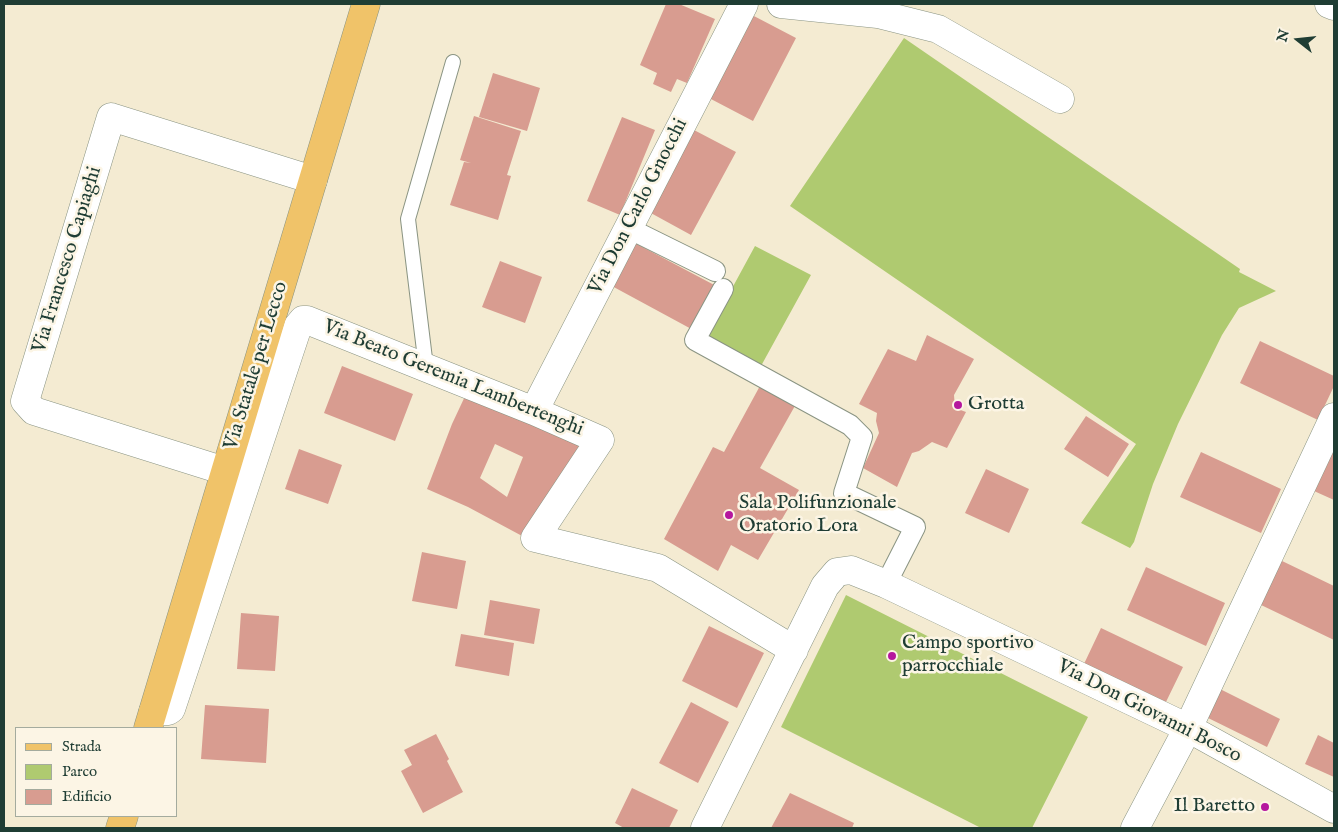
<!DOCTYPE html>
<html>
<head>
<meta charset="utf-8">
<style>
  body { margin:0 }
  #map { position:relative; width:1338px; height:832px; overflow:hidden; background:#f4ebd2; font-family:"IM FELL English",serif }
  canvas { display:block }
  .frame { position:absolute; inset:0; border:5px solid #1f3d34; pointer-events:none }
  .legend { position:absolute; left:15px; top:727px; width:162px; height:90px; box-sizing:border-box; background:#fcf5e5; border:1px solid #a4ab9e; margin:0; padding:6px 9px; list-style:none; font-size:15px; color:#1f3d34 }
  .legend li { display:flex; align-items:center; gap:10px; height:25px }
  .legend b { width:25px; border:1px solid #a4ab9e }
  .north { position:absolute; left:1273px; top:15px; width:50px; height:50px; -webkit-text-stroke:4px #fcf5e5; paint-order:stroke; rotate:286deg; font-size:14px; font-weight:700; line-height:20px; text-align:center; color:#1f3d34 }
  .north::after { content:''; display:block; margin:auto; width:18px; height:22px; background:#1f3d34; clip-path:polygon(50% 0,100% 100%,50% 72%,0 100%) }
</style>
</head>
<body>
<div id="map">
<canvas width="1338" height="832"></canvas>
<div class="frame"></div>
<ul class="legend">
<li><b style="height:6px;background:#f0c369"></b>Strada</li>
<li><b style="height:14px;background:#afca70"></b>Parco</li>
<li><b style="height:14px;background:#d89c90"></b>Edificio</li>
</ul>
<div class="north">N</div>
</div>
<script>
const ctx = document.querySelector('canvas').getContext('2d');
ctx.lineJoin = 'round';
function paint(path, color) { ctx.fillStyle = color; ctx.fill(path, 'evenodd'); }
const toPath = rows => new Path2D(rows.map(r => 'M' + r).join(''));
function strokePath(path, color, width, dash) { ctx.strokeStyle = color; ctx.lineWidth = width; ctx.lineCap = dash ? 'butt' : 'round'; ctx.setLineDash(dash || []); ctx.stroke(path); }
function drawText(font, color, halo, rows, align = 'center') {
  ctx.font = font + ' "IM FELL English",serif'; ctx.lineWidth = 5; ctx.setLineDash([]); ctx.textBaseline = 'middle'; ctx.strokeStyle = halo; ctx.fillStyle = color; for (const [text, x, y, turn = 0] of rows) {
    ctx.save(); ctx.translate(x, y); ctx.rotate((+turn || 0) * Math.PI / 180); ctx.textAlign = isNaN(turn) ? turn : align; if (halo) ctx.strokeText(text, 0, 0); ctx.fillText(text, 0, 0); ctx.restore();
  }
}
const green = toPath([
  [904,38,1240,269,1239,272,1276,291,1239,308,1222,335,1178,424,1153,484,1134,542,1130,548,1081,523,1136,444,790,206],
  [755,246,811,275,761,366,705,338],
  [846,595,1088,717,1032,828,981,828,781,727]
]);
const building = toPath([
  [666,4,679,4,715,19,687,83,677,79,671,92,653,84,657,73,640,65],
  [752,15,796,38,753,121,709,98],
  [493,73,540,88,527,131,479,117],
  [474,116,521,131,507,175,511,176,498,220,450,205,464,162,471,163,460,160],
  [622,117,655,130,620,215,587,201],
  [694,130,736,152,691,235,649,212],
  [633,242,718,287,695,331,610,285],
  [500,261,542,277,525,323,482,307],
  [927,335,974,359,954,395,955,408,966,412,947,448,932,442,919,451,912,453,897,487,863,468,879,433,876,421,877,413,859,404,888,349,916,361],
  [1260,341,1334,376,1334,386,1318,420,1240,383],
  [342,366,413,394,395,441,324,413],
  [761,384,796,404,760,468,799,490,758,560,731,545,718,571,664,539,713,447,724,452],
  [467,392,580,445,524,537,468,507,427,489,452,424],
  [495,444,523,457,507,497,480,478],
  [1086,416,1129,444,1108,477,1064,449],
  [299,449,342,465,328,504,285,489],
  [1333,449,1334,449,1334,500,1314,491],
  [1201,452,1281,489,1261,533,1180,497],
  [986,469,1029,489,1009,533,965,513],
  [422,552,466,561,457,609,412,601],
  [1280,560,1334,586,1334,640,1259,604],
  [1146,567,1225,603,1206,646,1127,610],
  [490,600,540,609,534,644,484,635],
  [241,613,279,616,275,671,237,669],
  [709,626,764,653,737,708,682,681],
  [1101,628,1183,667,1164,706,1083,666],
  [461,634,514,643,509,676,455,666],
  [1214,686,1280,719,1267,747,1200,714],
  [691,702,729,722,698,783,659,763],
  [205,705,269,709,266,763,201,759],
  [436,734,449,759,447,761,463,792,423,813,401,771,412,765,404,750],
  [1318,735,1334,743,1334,777,1305,764],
  [632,788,678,810,669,828,624,828,615,823],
  [790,793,854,823,852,828,771,828]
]);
const service = toPath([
  [426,367,408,219,453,62]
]);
const pedestrian = toPath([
  [628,228,715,271],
  [723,289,695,340,850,425,862,437,844,493,915,527,886,584]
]);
const minor = toPath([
  [781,4,878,14,938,29,1060,99],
  [1329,4,1334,6],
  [534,411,744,4],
  [225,471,34,411,25,401,111,117,313,180],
  [153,712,168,711,171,709,298,326,303,320,307,320,534,411,600,440,535,538,658,568,794,650],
  [705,828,825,586,837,572,851,570,886,584,1188,728,1334,809],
  [1135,828,1188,728,1334,417]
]);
const primary = toPath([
  [148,728,366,4],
  [120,828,124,816]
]);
const markers = [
  [958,405,5,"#b5179e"],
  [729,515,5,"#b5179e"],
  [892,656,5,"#b5179e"],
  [1265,807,5,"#b5179e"]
];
const streetNames = [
  ["Via Don Carlo Gnocchi",639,207,-63],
  ["Via Francesco Capiaghi",68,260,-73],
  ["Via Statale per Lecco",257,366,-73],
  ["Via Beato Geremia Lambertenghi",453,379,22],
  ["Via Don Giovanni Bosco",1149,712,27]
];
const poiNames = [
  ["Grotta",968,405],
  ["Sala Polifunzionale",739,504],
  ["Oratorio Lora",739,527],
  ["Campo sportivo",902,644],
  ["parrocchiale",902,667],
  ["Il Baretto",1255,807,"right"]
];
paint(green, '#afca70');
paint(building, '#d89c90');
strokePath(service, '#8a9483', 16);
strokePath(pedestrian, '#8a9483', 22);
strokePath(minor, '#8a9483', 29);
strokePath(primary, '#8a9483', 29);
strokePath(service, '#fff', 14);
strokePath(pedestrian, '#fff', 20);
strokePath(minor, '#fff', 28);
strokePath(primary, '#f0c369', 28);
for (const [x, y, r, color] of markers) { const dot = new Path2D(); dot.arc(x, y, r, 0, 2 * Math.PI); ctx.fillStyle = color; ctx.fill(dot); strokePath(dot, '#fcf5e5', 2); }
drawText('20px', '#1f3d34', '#fcf5e5', streetNames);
drawText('20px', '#1f3d34', '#fcf5e5', poiNames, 'left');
</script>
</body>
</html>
